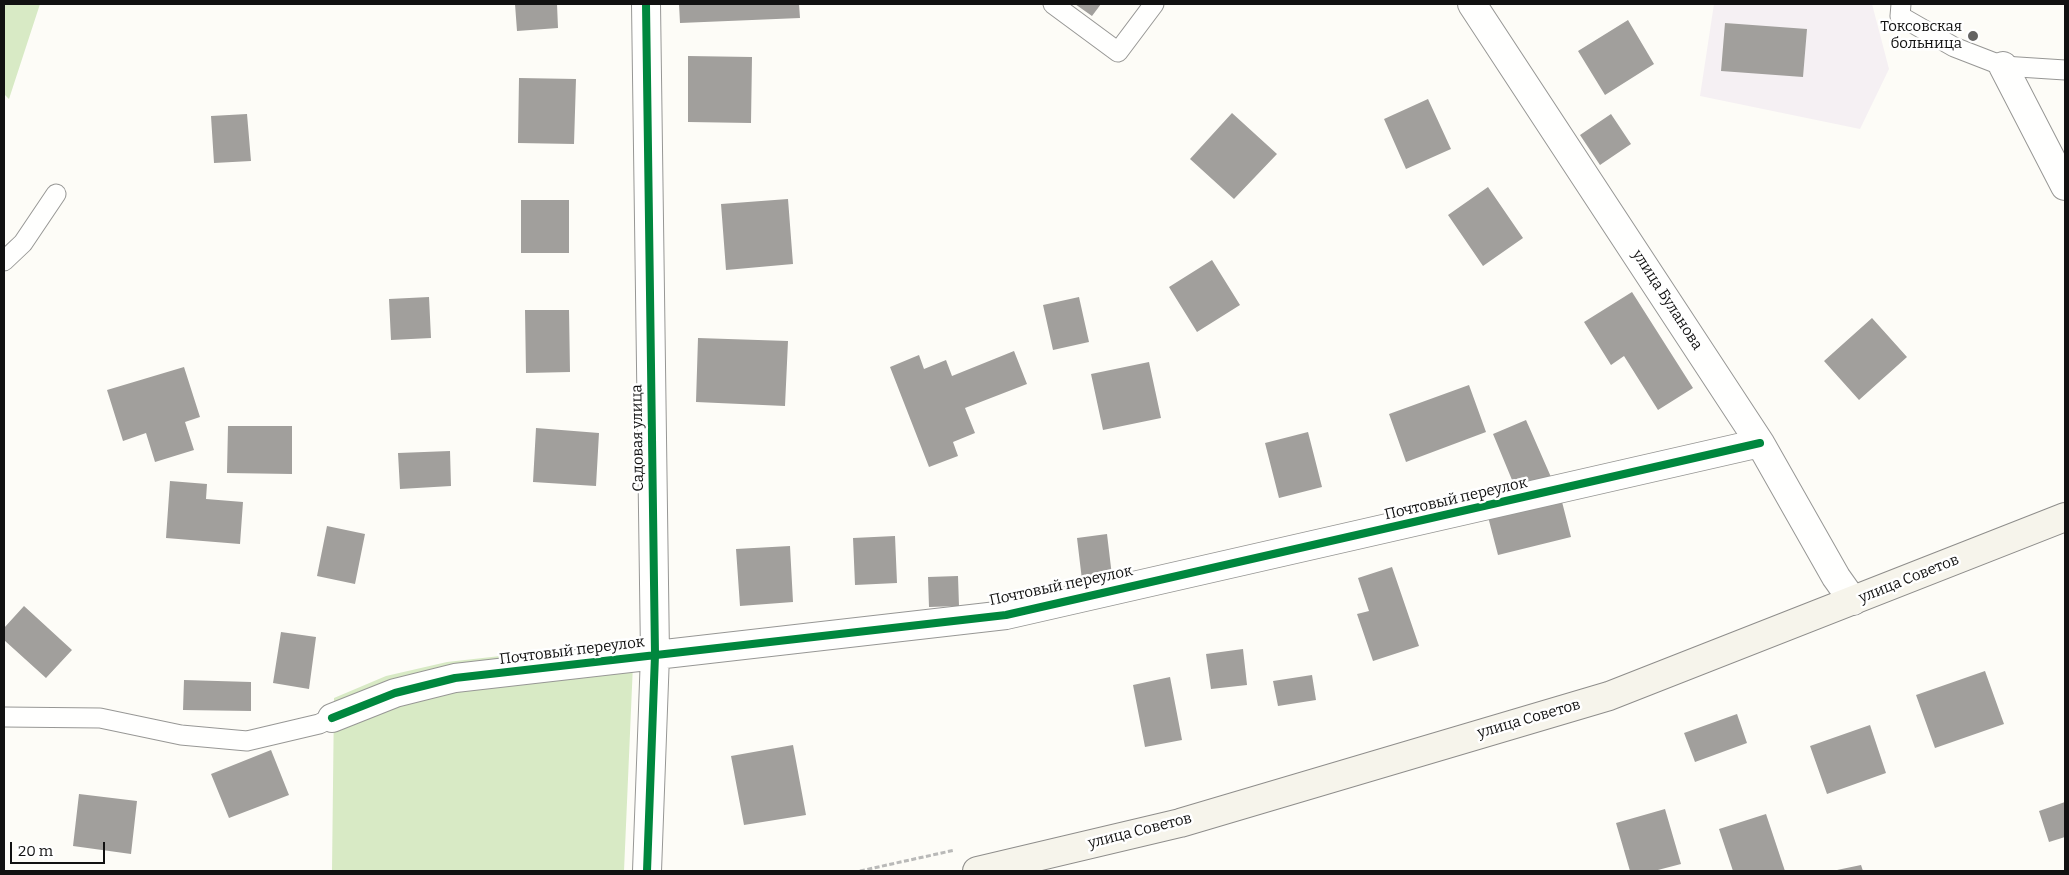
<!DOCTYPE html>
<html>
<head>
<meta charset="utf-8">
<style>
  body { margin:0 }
  #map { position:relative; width:2069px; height:875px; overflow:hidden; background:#fdfcf7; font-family:Bitter,serif }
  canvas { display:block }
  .frame { position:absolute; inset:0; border:5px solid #111; pointer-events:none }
  .scale { position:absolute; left:10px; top:842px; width:95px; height:22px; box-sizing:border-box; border:2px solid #111; border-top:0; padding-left:6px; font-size:15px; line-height:18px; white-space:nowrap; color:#111; -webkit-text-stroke:4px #fff; paint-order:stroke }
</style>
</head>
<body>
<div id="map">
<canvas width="2069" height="875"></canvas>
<div class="frame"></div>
<div class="scale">20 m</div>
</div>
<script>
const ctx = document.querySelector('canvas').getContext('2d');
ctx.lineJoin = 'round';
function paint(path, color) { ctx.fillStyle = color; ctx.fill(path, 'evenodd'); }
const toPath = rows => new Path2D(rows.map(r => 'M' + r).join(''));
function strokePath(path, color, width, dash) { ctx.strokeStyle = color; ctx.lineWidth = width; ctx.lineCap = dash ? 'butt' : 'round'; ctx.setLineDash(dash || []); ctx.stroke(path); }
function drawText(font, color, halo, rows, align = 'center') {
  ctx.font = font + ' Bitter,serif'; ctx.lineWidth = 5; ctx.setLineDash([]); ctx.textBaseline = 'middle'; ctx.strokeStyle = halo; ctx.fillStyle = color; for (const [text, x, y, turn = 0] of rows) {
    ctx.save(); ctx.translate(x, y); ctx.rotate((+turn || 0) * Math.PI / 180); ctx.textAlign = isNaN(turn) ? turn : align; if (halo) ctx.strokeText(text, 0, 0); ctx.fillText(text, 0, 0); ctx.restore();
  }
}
const industrial = toPath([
  [1714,4,1872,4,1889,69,1860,129,1700,96]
]);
const forest = toPath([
  [4,4,40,4,9,99,4,94],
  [634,641,624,871,332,871,334,698,386,676,447,662]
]);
const building = toPath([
  [515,4,557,4,558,28,517,31],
  [679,4,799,4,800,18,680,23],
  [1075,4,1101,4,1092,16],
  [1628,20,1654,64,1605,95,1578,51],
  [1725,23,1807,29,1803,77,1721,71],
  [688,56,752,57,751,123,688,122],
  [519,78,576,79,574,144,518,143],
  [1428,99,1451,149,1406,169,1384,119],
  [1232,113,1277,154,1234,199,1190,159],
  [247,114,251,161,214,163,211,116],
  [1611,114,1631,144,1600,165,1580,135],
  [1488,187,1523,238,1483,266,1448,215],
  [788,199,793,264,726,270,721,204],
  [521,200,569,200,569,253,521,253],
  [1212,260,1240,305,1197,332,1169,287],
  [1632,292,1693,388,1658,410,1624,356,1611,365,1584,322],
  [429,297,431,338,391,340,389,299],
  [1079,297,1089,342,1053,350,1043,305],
  [525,310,569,310,570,372,526,373],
  [1872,318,1907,357,1859,400,1824,361],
  [698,338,788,341,785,406,696,402],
  [1014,351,1027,384,965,408,975,433,953,442,958,456,929,467,890,367,919,355,924,369,946,360,952,376],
  [1149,362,1161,418,1103,430,1091,374],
  [184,367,200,417,185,422,194,450,155,462,146,433,123,441,107,390],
  [1469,385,1486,432,1406,462,1389,414],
  [1526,420,1551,477,1517,492,1493,434],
  [228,426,292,426,292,474,227,473],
  [536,428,599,433,596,486,533,482],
  [1308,432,1322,487,1279,498,1265,443],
  [450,451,451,486,400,489,398,453],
  [170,481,207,484,206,499,243,502,240,544,166,538],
  [1560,494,1571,537,1498,555,1487,513],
  [327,526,365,534,355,584,317,576],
  [1107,534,1112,576,1082,580,1077,538],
  [895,536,897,583,855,585,853,538],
  [790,546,793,602,740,606,736,549],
  [1392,567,1419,646,1373,661,1357,614,1369,611,1358,578],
  [958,576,959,606,929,607,928,577],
  [24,606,72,650,46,678,4,640,4,628],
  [281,632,316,637,309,689,273,683],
  [1243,649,1247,685,1211,689,1206,654],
  [1985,671,2004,724,1935,748,1916,695],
  [1312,675,1316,700,1278,706,1273,681],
  [1170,677,1182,740,1145,747,1133,685],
  [184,680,251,682,251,711,183,710],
  [1737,714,1747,743,1695,762,1684,733],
  [1870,725,1886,773,1827,794,1810,746],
  [793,745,806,815,744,825,731,756],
  [271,750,289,795,229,818,211,774],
  [79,794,137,801,131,854,73,846],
  [2065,802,2065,837,2049,842,2039,811],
  [1665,809,1681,864,1654,871,1630,871,1616,823],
  [1766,814,1785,871,1733,871,1719,829],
  [1861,865,1863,871,1837,871,1837,870]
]);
const path = toPath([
  [860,871,955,850]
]);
const lane = toPath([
  [1053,4,1118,52,1154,4],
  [1901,4,1900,16,1954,47,2003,66,2065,70],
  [4,261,23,243,56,194],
  [4,717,100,718,181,735,247,741,319,724,332,718]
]);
const street = toPath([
  [646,4,655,655,647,871],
  [1472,4,1760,443,1836,577,1853,601],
  [2003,66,2065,186],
  [332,718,395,693,455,678,1006,615,1760,443]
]);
const secondary = toPath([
  [977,871,1180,823,1609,696,2065,517]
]);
const cycleway = toPath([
  [646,4,655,655,647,871],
  [332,718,395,693,455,678,1006,615,1760,443]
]);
const markers = [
  [1973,36,6,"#646362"]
];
const poiNames = [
  ["Токсовская",1962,27],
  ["больница",1962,44]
];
const streetNames = [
  ["улица Буланова",1667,300,57],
  ["Садовая улица",638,438,-91],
  ["Почтовый переулок",1456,499,-13],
  ["улица Советов",1909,579,-22],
  ["Почтовый переулок",1061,586,-12],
  ["Почтовый переулок",572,651,-7],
  ["улица Советов",1529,719,-16],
  ["улица Советов",1140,831,-14]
];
paint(industrial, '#f5f0f3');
paint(forest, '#d8eac5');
paint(building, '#a19f9c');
strokePath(lane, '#979795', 21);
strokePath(street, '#979795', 30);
strokePath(secondary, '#8e8d8b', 30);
strokePath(path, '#b9b9b8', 3, [5, 2.5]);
strokePath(lane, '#fffffe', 19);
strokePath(street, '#fffffe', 28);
strokePath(secondary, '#f6f4eb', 28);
strokePath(cycleway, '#00873e', 8);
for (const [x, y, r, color] of markers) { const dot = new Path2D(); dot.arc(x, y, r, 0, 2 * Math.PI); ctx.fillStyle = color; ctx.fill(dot); strokePath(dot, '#fff', 2); }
drawText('15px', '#111', '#fff', poiNames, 'right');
drawText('15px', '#111', '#fff', streetNames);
</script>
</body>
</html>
